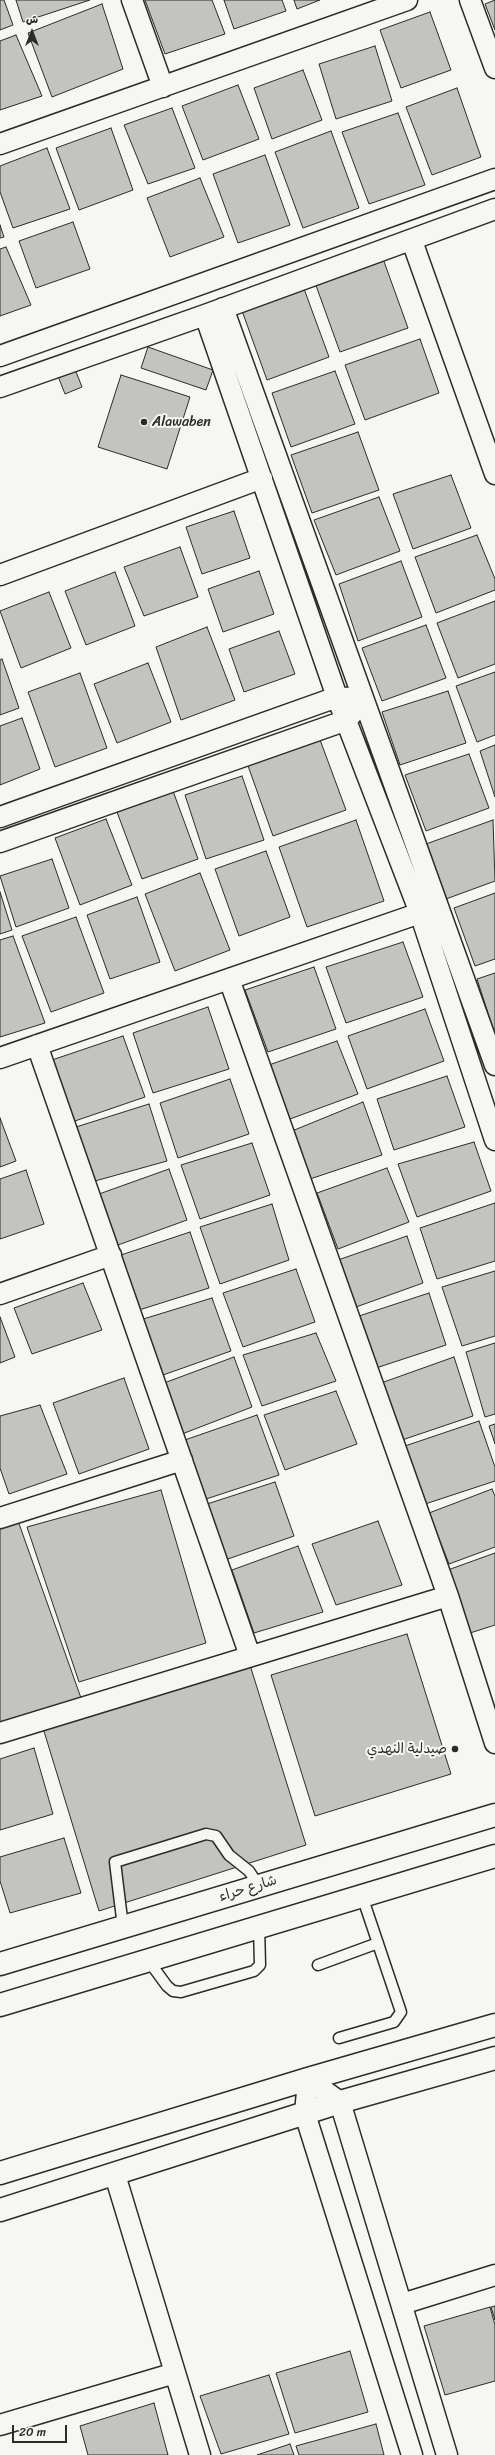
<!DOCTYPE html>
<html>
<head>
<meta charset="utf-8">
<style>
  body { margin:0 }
  #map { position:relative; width:495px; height:2455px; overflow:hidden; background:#f6f6f2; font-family:Sriracha,"Playpen Sans Arabic",sans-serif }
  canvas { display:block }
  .north { position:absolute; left:12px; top:12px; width:40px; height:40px; -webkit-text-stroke:3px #f6f6f2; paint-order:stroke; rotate:0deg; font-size:11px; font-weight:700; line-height:16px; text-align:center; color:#2b2b2b }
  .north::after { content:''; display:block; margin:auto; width:14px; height:18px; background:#2b2b2b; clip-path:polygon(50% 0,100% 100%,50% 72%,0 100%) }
  .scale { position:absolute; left:12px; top:2425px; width:55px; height:18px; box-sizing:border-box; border:2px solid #2b2b2b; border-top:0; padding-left:5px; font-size:12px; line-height:14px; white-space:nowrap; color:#2b2b2b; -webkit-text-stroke:3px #f6f6f2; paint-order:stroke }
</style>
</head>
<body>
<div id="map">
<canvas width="495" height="2455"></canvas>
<div class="north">ش</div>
<div class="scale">20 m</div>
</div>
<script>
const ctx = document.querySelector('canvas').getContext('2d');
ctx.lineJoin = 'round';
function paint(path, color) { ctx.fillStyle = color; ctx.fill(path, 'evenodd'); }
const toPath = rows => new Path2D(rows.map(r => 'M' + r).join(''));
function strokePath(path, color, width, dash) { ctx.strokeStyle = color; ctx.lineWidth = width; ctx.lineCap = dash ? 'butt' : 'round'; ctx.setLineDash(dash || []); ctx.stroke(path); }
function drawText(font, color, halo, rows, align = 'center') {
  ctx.font = font + ' Sriracha,"Playpen Sans Arabic",sans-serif'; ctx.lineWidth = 4; ctx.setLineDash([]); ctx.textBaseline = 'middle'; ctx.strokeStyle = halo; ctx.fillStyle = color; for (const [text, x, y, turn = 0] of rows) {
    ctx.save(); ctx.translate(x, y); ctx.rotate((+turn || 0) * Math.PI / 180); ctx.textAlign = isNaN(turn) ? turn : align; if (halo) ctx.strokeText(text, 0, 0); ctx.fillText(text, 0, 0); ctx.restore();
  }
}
const building = toPath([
  [0,0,4,0,13,25,0,30,0,0],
  [16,0,90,0,23,22,16,0],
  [145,0,212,0,225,34,165,54,145,0],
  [224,0,282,0,286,11,234,29,224,0],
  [294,0,320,0,297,9,294,0],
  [495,0,495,30,485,4,495,0],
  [102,4,123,69,52,97,28,33,102,4],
  [430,12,451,70,401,88,380,30,430,12],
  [16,35,42,96,0,110,0,41,16,35],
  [375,46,392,101,336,119,319,64,375,46],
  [303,70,322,120,272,139,254,88,303,70],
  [238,85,259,139,203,160,182,106,238,85],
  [457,88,481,157,432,175,406,107,457,88],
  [172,108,195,168,148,184,124,125,172,108],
  [398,113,425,185,369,204,342,132,398,113],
  [111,128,133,190,79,210,56,148,111,128],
  [331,131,359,208,303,228,275,152,331,131],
  [47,148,70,209,13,228,0,192,0,166,47,148],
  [265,155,290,225,238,243,213,174,265,155],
  [200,178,224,237,170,257,147,198,200,178],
  [73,222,90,269,36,288,19,241,73,222],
  [0,225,4,237,0,238,0,225],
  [6,247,31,305,0,316,0,249,6,247],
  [382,256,408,328,340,352,314,280,382,256],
  [303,286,329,357,267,380,241,308,303,286],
  [420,339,439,393,365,420,345,365,420,339],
  [148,347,213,370,206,390,141,368,148,347],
  [73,364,82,387,65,394,56,371,73,364],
  [335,371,355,424,291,447,272,393,335,371],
  [121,375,190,397,167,469,98,447,121,375],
  [358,432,379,490,312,513,291,455,358,432],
  [451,475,471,528,413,549,393,494,451,475],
  [379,497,400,551,336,575,314,520,379,497],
  [234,511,250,558,202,574,186,527,234,511],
  [477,535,495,579,495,590,436,613,415,557,477,535],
  [180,547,198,597,144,616,124,567,180,547],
  [401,561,422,617,358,641,339,584,401,561],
  [259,571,274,614,223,632,208,589,259,571],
  [115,572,135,626,86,645,65,591,115,572],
  [49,592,71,648,21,668,0,611,49,592],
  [495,601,495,664,458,678,437,623,495,601],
  [426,625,446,678,382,701,362,648,426,625],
  [207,627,235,700,181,720,156,647,207,627],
  [279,631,295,674,244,692,229,649,279,631],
  [2,659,19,708,0,715,0,660,2,659],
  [148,663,171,722,117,743,94,684,148,663],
  [495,672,495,735,477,742,456,686,495,672],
  [80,673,107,748,55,767,28,692,80,673],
  [448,691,466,743,400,765,382,712,448,691],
  [22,718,40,769,0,785,0,726,22,718],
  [319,737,346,810,273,836,247,763,319,737],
  [495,745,495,797,480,751,495,745],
  [469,754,489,808,426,831,405,775,469,754],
  [242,776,264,840,206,859,185,795,242,776],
  [173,791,198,859,142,879,117,812,173,791],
  [106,819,132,885,80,905,55,838,106,819],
  [356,820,384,901,307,927,279,847,356,820],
  [493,820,495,881,446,899,426,844,493,820],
  [266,851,290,917,239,936,215,869,266,851],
  [52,859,69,908,16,927,0,876,52,859],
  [200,873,230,950,175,971,145,894,200,873],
  [0,892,12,930,0,934,0,892],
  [495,893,495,959,475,966,454,908,495,893],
  [137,897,160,962,110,979,87,915,137,897],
  [76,917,104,993,51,1012,22,936,76,917],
  [13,936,45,1023,0,1037,0,940,13,936],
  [403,942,423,997,346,1023,326,967,403,942],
  [314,967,336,1029,268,1052,245,990,314,967],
  [495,973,495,1035,477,979,495,973],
  [208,1007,229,1069,153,1093,133,1033,208,1007],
  [425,1009,444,1061,367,1089,348,1036,425,1009],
  [123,1036,145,1097,72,1122,49,1061,123,1036],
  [337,1041,358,1094,290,1119,269,1065,337,1041],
  [447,1076,465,1127,394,1150,377,1099,447,1076],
  [230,1079,249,1134,178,1158,160,1103,230,1079],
  [363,1102,382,1155,310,1179,292,1131,363,1102],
  [149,1104,167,1161,95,1181,76,1127,149,1104],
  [0,1118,16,1161,0,1167,0,1118],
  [474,1142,491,1191,417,1217,398,1164,474,1142],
  [252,1143,270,1195,200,1219,181,1165,252,1143],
  [387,1168,409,1222,338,1249,317,1193,387,1168],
  [169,1169,187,1220,118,1245,99,1194,169,1169],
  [26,1170,44,1224,0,1239,0,1179,26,1170],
  [495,1203,495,1261,437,1279,420,1228,495,1203],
  [272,1204,289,1260,220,1284,200,1227,272,1204],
  [190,1232,209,1288,139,1310,118,1256,190,1232],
  [407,1236,423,1283,356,1307,338,1260,407,1236],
  [296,1269,315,1322,243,1347,223,1293,296,1269],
  [495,1271,495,1336,462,1346,442,1287,495,1271],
  [83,1283,102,1330,32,1354,14,1308,83,1283],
  [429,1293,446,1345,376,1368,359,1316,429,1293],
  [212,1298,231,1351,163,1375,140,1320,212,1298],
  [0,1317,15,1357,0,1363,0,1317],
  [316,1333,336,1381,262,1406,243,1355,316,1333],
  [495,1343,495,1414,485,1417,466,1352,495,1343],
  [234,1357,252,1407,182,1434,164,1383,234,1357],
  [454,1357,473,1416,402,1440,381,1383,454,1357],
  [124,1378,149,1449,79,1474,53,1403,124,1378],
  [336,1391,357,1444,285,1470,264,1415,336,1391],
  [40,1405,67,1474,9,1494,0,1468,0,1416,40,1405],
  [257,1415,279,1475,200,1501,179,1442,257,1415],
  [479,1421,495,1467,495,1481,419,1506,399,1448,479,1421],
  [495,1424,495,1444,489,1426,495,1424],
  [275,1482,294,1536,225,1560,204,1505,275,1482],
  [492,1489,495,1496,495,1547,449,1564,429,1513,492,1489],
  [161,1490,206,1643,79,1682,27,1527,161,1490],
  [17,1518,81,1698,0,1724,0,1523,17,1518],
  [378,1521,402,1585,336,1605,312,1544,378,1521],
  [298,1546,323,1612,254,1633,232,1570,298,1546],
  [495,1553,495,1625,467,1634,445,1571,495,1553],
  [407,1634,451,1774,315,1816,271,1675,407,1634],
  [250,1665,306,1845,99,1911,43,1728,250,1665],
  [34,1748,53,1814,0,1830,0,1759,34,1748],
  [64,1838,81,1893,10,1913,0,1881,0,1857,64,1838],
  [495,2306,495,2320,491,2307,495,2306],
  [490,2307,495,2325,495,2381,445,2395,424,2326,490,2307],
  [350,2351,368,2412,295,2433,276,2373,350,2351],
  [269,2375,289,2434,221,2454,200,2396,269,2375],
  [154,2403,168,2455,88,2455,80,2426,154,2403],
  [376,2424,384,2455,299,2455,296,2446,376,2424],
  [290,2444,294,2455,257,2455,290,2444]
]);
const lane = toPath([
  [123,1927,115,1862,206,1834,216,1836,229,1855,249,1871,259,1886],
  [148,1960,167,1986,173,1991,181,1992,254,1971,260,1965,259,1927],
  [318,1965,378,1943],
  [339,2038,394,2022,401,2012,362,1896]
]);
const street = toPath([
  [132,0,163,87],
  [470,0,495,68],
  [0,144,407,0],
  [412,241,495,474],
  [223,308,495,1065],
  [205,315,337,697,420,913,495,1140],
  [0,356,495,179],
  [0,387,205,315,495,209],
  [0,575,262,478],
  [0,817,337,697,349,698],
  [0,842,347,720,355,710],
  [229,979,448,1596,495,1743],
  [37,1045,250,1656],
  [0,1058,420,913],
  [0,1294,111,1255],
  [0,1518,182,1460],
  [0,1733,448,1596],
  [115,2175,200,2455],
  [402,2304,495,2275],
  [0,2425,175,2373],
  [412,2455,305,2114,308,2079,340,2102,447,2455]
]);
const secondary = toPath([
  [0,2173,308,2079,495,2025],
  [0,2210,340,2102,495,2058]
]);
const primary = toPath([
  [0,1964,495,1815],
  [0,2005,495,1856]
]);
const markers = [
  [144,422,4,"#2b2b2b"],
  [455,1749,4,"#2b2b2b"]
];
const poiNames = [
  ["Alawaben",152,422],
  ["صيدلية النهدي",447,1749,"right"]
];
const streetNames = [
  ["شارع حراء",248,1889,-17]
];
paint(building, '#c3c3c0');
strokePath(building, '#2b2b2b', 1);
strokePath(lane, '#2b2b2b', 13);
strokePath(street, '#2b2b2b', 23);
strokePath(secondary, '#2b2b2b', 25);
strokePath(primary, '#2b2b2b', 25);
strokePath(lane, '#f6f6f2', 10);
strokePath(street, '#f6f6f2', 20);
strokePath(secondary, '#f6f6f2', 22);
strokePath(primary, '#f6f6f2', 22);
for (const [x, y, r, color] of markers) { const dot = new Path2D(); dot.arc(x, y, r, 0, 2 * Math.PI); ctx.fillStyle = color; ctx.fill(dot); strokePath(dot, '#f6f6f2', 1.5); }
drawText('14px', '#2b2b2b', '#f6f6f2', poiNames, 'left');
drawText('14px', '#2b2b2b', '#f6f6f2', streetNames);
</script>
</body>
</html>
